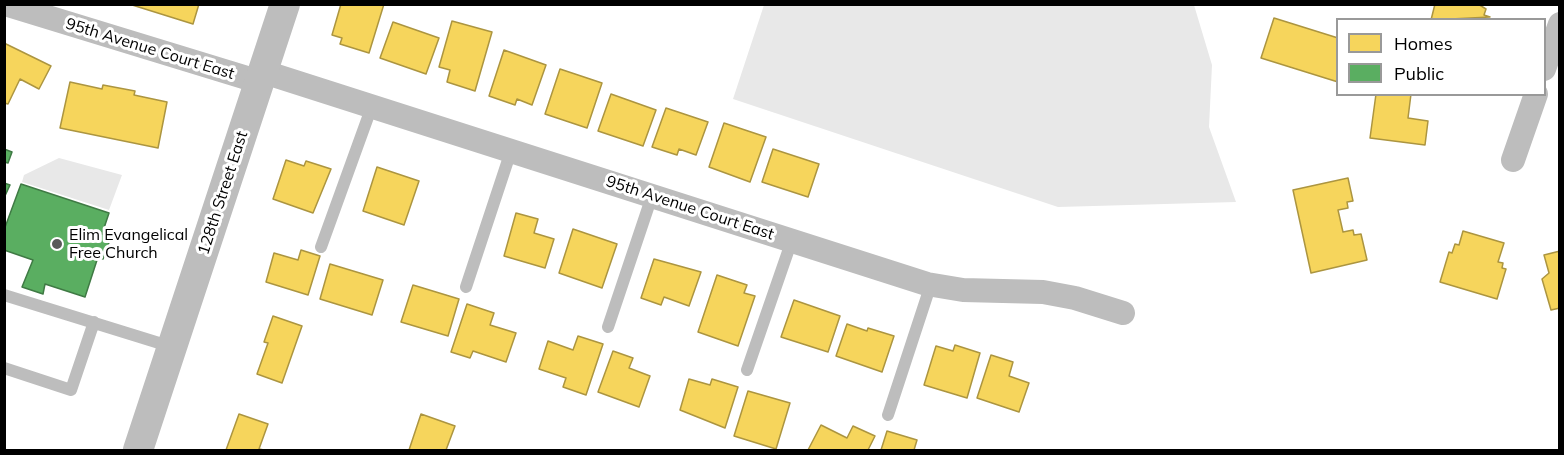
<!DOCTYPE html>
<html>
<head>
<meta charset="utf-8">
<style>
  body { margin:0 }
  #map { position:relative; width:1564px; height:455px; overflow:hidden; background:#fff; font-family:Mulish,sans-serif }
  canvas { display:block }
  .frame { position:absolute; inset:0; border:6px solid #000; pointer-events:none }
  .legend { position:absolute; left:1336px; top:18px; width:210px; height:78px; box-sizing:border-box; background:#fff; border:2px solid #999; margin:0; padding:8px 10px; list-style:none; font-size:18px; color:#000 }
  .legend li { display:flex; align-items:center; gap:12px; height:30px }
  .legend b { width:30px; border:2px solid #999 }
</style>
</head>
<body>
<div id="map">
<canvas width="1564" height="455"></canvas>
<div class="frame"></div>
<ul class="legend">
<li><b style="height:16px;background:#f6d55c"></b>Homes</li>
<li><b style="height:16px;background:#5aae61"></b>Public</li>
</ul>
</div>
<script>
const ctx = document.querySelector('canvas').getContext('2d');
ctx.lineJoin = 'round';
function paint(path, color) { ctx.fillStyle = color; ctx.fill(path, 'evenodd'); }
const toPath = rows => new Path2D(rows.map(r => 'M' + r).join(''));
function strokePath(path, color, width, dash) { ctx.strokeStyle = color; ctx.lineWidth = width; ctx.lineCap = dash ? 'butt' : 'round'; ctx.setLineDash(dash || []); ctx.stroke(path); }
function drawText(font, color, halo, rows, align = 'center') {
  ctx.font = font + ' Mulish,sans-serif'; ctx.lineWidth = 6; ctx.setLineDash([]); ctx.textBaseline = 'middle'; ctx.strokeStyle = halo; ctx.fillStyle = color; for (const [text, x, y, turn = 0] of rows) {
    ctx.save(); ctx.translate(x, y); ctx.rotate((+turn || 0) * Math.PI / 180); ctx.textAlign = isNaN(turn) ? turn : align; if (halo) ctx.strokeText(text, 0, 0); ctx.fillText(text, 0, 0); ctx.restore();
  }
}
const green = toPath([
  [764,5,1194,5,1212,65,1209,127,1236,202,1058,207,733,99],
  [59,158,122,175,109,210,22,182,24,175]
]);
const homes = toPath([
  [129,4,199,4,193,24,129,4],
  [341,4,384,4,369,53,340,44,342,38,332,35,341,4],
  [1435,4,1478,4,1486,9,1484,15,1490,17,1431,20,1435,4],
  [1274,18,1338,38,1338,82,1261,58,1274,18],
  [452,21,492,32,475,91,447,82,450,70,439,67,452,21],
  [393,22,439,38,426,74,380,58,393,22],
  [4,43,51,66,39,89,20,79,8,104,4,103,4,43],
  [504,50,546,65,532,105,517,99,515,105,489,96,504,50],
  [560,69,602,83,587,128,545,114,560,69],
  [70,82,102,89,103,85,135,91,134,95,167,102,158,148,60,128,70,82],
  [611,94,656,110,643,146,598,131,611,94],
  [1376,94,1411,94,1408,118,1428,121,1425,145,1370,138,1376,94],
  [666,108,708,122,696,155,679,149,677,155,652,147,666,108],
  [724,123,766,137,750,182,709,167,724,123],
  [773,149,819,164,808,197,762,182,773,149],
  [286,160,304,166,306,161,331,169,313,213,273,199,286,160],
  [377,167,419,181,404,225,363,211,377,167],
  [1348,178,1353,201,1347,202,1348,208,1338,210,1343,232,1353,230,1354,235,1361,234,1367,260,1311,273,1293,190,1348,178],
  [516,213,538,219,534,233,554,239,545,268,504,256,516,213],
  [573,229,617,244,602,288,559,273,573,229],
  [1463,231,1504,243,1498,262,1503,263,1502,268,1506,269,1497,299,1440,282,1449,252,1452,253,1455,244,1459,245,1463,231],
  [301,250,320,256,308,295,266,282,274,253,298,260,301,250],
  [1560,251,1560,308,1551,310,1542,279,1549,273,1544,255,1560,251],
  [654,259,701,272,689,306,664,297,661,305,641,298,654,259],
  [330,264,383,280,372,315,320,299,330,264],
  [717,275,747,285,744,293,755,296,738,346,698,332,717,275],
  [413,285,459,299,448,336,401,322,413,285],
  [794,300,840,316,828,352,781,337,794,300],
  [467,304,494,313,490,325,516,333,506,362,473,351,470,358,451,352,467,304],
  [273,316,302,326,282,383,257,374,268,343,264,342,273,316],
  [847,324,867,331,868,328,894,336,882,372,836,356,847,324],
  [578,336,603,344,586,395,563,387,566,378,539,369,548,341,573,350,578,336],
  [955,345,980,353,967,398,924,385,936,346,953,351,955,345],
  [613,351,633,358,629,368,650,376,639,407,598,392,613,351],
  [991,355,1013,362,1009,376,1029,383,1019,412,977,398,991,355],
  [689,379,710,385,712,379,738,387,725,428,680,410,689,379],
  [748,391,790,403,776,449,734,436,748,391],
  [239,414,268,424,259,449,264,450,226,450,239,414],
  [421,414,455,426,446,450,409,450,421,414],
  [821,425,847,438,853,426,875,436,868,450,808,450,821,425],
  [887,431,917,440,914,450,881,450,887,431]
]);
const public = toPath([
  [4,149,12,152,8,163,4,162,4,149],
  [4,183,10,185,4,198,4,183],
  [21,184,109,213,102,234,111,237,103,259,98,257,85,297,45,284,43,294,22,287,33,260,4,250,4,230,21,184]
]);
const service = toPath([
  [321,247,372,106],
  [466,287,511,151],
  [4,295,172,347],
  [608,327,652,196],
  [4,368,71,390,94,322],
  [747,370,792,240],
  [888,415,931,284]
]);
const minor = toPath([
  [5,4,260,82],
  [1544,69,1560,24],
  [264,72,927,284,963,290,1043,292,1075,298,1123,313],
  [1513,160,1536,94]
]);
const tertiary = toPath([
  [138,450,285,4]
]);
const markers = [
  [57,244,6,"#595959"]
];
const streetNames = [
  ["95th Avenue Court East",150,49,17],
  ["128th Street East",223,193,-72],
  ["95th Avenue Court East",690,208,18]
];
const poiNames = [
  ["Elim Evangelical",69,235],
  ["Free Church",69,253]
];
paint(green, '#e8e8e8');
paint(homes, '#f6d55c');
strokePath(homes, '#ac9540', 1.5);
paint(public, '#5aae61');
strokePath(public, '#3f7a44', 1.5);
strokePath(service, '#bdbdbd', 12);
strokePath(minor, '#bdbdbd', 24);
strokePath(tertiary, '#bdbdbd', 30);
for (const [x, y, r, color] of markers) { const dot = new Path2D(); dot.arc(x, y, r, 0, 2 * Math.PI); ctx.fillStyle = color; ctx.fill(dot); strokePath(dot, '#fff', 2); }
drawText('16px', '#000', '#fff', streetNames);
drawText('16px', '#000', '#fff', poiNames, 'left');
</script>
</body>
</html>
